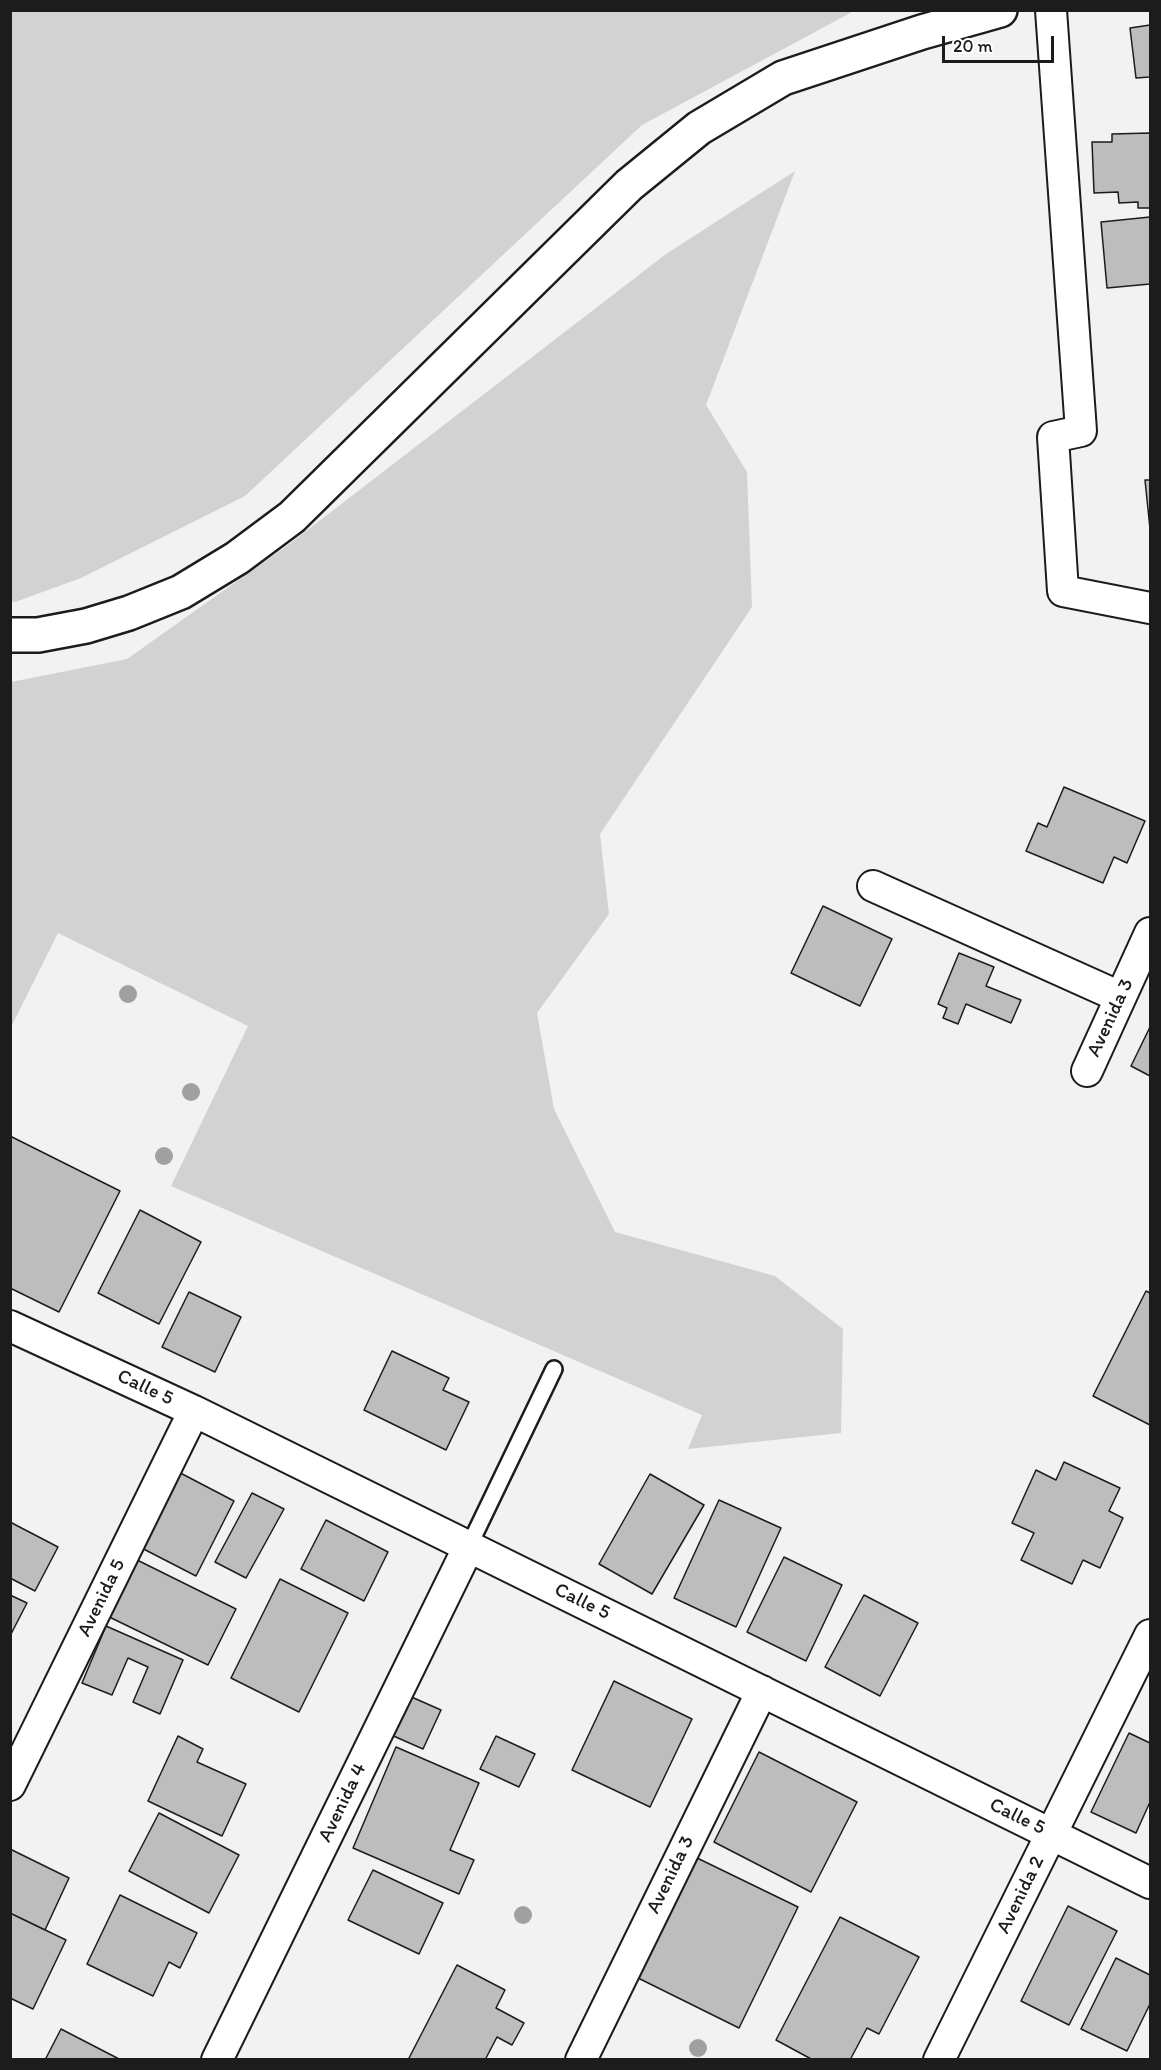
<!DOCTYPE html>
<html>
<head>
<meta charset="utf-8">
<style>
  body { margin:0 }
  #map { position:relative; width:1161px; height:2070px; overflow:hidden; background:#f2f2f2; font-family:Itim,sans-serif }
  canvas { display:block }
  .frame { position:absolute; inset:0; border:12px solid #1c1c1c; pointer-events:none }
  .scale { position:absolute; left:942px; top:36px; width:112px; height:27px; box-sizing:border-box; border:3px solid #1c1c1c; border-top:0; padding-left:8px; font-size:18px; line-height:21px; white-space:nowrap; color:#1c1c1c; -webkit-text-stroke:4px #fff; paint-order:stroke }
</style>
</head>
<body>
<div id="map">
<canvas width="1161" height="2070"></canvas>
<div class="frame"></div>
<div class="scale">20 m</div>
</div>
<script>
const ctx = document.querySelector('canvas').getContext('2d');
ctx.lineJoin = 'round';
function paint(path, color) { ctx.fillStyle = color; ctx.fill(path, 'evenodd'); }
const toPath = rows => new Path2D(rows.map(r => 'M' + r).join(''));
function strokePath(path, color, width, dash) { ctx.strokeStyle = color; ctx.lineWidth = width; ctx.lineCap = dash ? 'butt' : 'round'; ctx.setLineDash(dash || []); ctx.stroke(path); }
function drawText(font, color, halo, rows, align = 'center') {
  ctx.font = font + ' Itim,sans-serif'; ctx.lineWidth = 4.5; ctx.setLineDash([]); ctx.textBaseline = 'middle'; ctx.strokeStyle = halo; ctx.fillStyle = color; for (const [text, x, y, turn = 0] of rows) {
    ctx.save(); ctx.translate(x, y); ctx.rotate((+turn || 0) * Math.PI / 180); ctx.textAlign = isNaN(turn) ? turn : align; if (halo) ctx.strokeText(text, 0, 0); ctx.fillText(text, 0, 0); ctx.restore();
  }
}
const green = toPath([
  [11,10,854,10,854,11,642,125,245,496,81,578,15,602,10,601],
  [795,171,706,405,747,472,752,607,600,834,609,914,537,1013,554,1109,615,1232,775,1276,843,1329,841,1433,688,1449,702,1415,171,1186,248,1026,58,933,11,1027,11,682,127,659,288,545,666,254]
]);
const building = toPath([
  [1150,25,1150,77,1136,78,1130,28,1150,25],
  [1150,133,1150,208,1138,208,1138,202,1119,203,1118,192,1094,193,1092,142,1112,142,1112,134,1150,133],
  [1150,217,1150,284,1107,288,1101,222,1150,217],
  [1145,480,1150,480,1150,529,1145,480],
  [1064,787,1145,821,1127,863,1114,857,1103,883,1026,851,1038,823,1047,827,1064,787],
  [823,906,892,939,860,1006,791,973,823,906],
  [959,953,994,967,986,986,1021,1000,1011,1023,966,1004,958,1024,943,1018,947,1008,938,1004,959,953],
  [1150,1027,1150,1076,1131,1066,1150,1027],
  [10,1136,120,1191,59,1312,10,1288,10,1136],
  [140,1210,201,1242,159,1324,98,1293,140,1210],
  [1146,1291,1150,1293,1150,1425,1093,1396,1146,1291],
  [189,1292,241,1317,215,1372,162,1347,189,1292],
  [392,1351,449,1378,443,1390,469,1402,446,1450,364,1410,392,1351],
  [1064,1462,1120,1488,1109,1511,1123,1518,1100,1568,1083,1560,1072,1584,1021,1560,1034,1533,1012,1523,1036,1470,1056,1480,1064,1462],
  [167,1466,234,1501,196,1576,128,1541,167,1466],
  [650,1474,704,1505,652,1594,599,1564,650,1474],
  [252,1493,284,1509,246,1578,215,1562,252,1493],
  [719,1500,781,1528,736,1627,674,1598,719,1500],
  [326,1520,388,1552,364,1601,301,1569,326,1520],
  [10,1522,58,1547,35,1591,10,1578,10,1522],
  [127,1555,236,1609,208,1665,99,1612,127,1555],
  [784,1557,842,1585,806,1661,747,1632,784,1557],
  [280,1579,348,1613,299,1712,231,1678,280,1579],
  [10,1595,27,1603,10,1636,10,1595],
  [864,1595,918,1623,880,1696,825,1667,864,1595],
  [106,1626,183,1660,160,1714,133,1702,148,1667,128,1658,112,1695,82,1683,106,1626],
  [614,1681,692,1719,650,1807,572,1770,614,1681],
  [407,1695,441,1710,423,1749,389,1734,407,1695],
  [1129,1733,1150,1743,1150,1802,1136,1833,1091,1812,1129,1733],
  [178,1736,203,1749,197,1762,246,1784,222,1836,148,1801,178,1736],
  [496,1736,535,1754,519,1787,480,1769,496,1736],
  [396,1747,479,1783,450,1850,474,1860,459,1894,353,1848,396,1747],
  [759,1752,857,1802,811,1892,714,1842,759,1752],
  [159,1813,239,1855,209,1913,129,1871,159,1813],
  [10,1849,69,1878,45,1930,10,1913,10,1849],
  [693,1856,798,1907,739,2028,634,1976,693,1856],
  [373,1870,443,1903,419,1954,348,1920,373,1870],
  [120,1895,197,1933,180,1968,169,1962,153,1996,87,1964,120,1895],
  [1068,1906,1117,1931,1069,2025,1021,2001,1068,1906],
  [10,1913,66,1940,33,2009,10,1998,10,1913],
  [840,1917,919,1957,879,2034,867,2028,850,2060,813,2060,776,2040,840,1917],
  [1116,1958,1150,1975,1150,2004,1127,2051,1081,2029,1116,1958],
  [457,1965,505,1990,496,2008,524,2023,512,2045,497,2037,485,2060,408,2060,457,1965],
  [61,2029,121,2060,45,2060,61,2029]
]);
const lane = toPath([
  [469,1546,554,1369]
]);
const street = toPath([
  [1051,10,1081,431,1053,437,1063,591,1150,608],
  [873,886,1120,997],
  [1087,1071,1150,933],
  [10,1326,194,1411,1150,1883],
  [10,1785,194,1411],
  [217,2060,469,1546],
  [581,2060,762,1691],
  [939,2060,1150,1635]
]);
const secondary = toPath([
  [10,635,38,635,86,626,129,613,181,592,237,558,292,517,629,185,699,128,783,78,922,32,1000,10]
]);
const trees = [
  [128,994],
  [191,1092],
  [164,1156],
  [523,1915],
  [698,2048]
];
const streetNames = [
  ["Avenida 3",1111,1018,-65],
  ["Calle 5",145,1388,25],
  ["Avenida 5",102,1598,-64],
  ["Calle 5",582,1602,26],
  ["Avenida 4",343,1803,-64],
  ["Calle 5",1017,1817,26],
  ["Avenida 3",671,1875,-64],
  ["Avenida 2",1021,1895,-64]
];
paint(green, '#d2d2d2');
paint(building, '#bdbdbd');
strokePath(building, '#1c1c1c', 1.5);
strokePath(lane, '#1c1c1c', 20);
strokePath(street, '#1c1c1c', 34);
strokePath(secondary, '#1c1c1c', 38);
strokePath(lane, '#fff', 15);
strokePath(street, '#fff', 30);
strokePath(secondary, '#fff', 33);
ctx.fillStyle = '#a0a0a0';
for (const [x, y] of trees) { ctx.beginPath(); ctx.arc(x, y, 9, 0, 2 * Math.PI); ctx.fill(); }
drawText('20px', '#1c1c1c', '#fff', streetNames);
</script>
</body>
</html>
